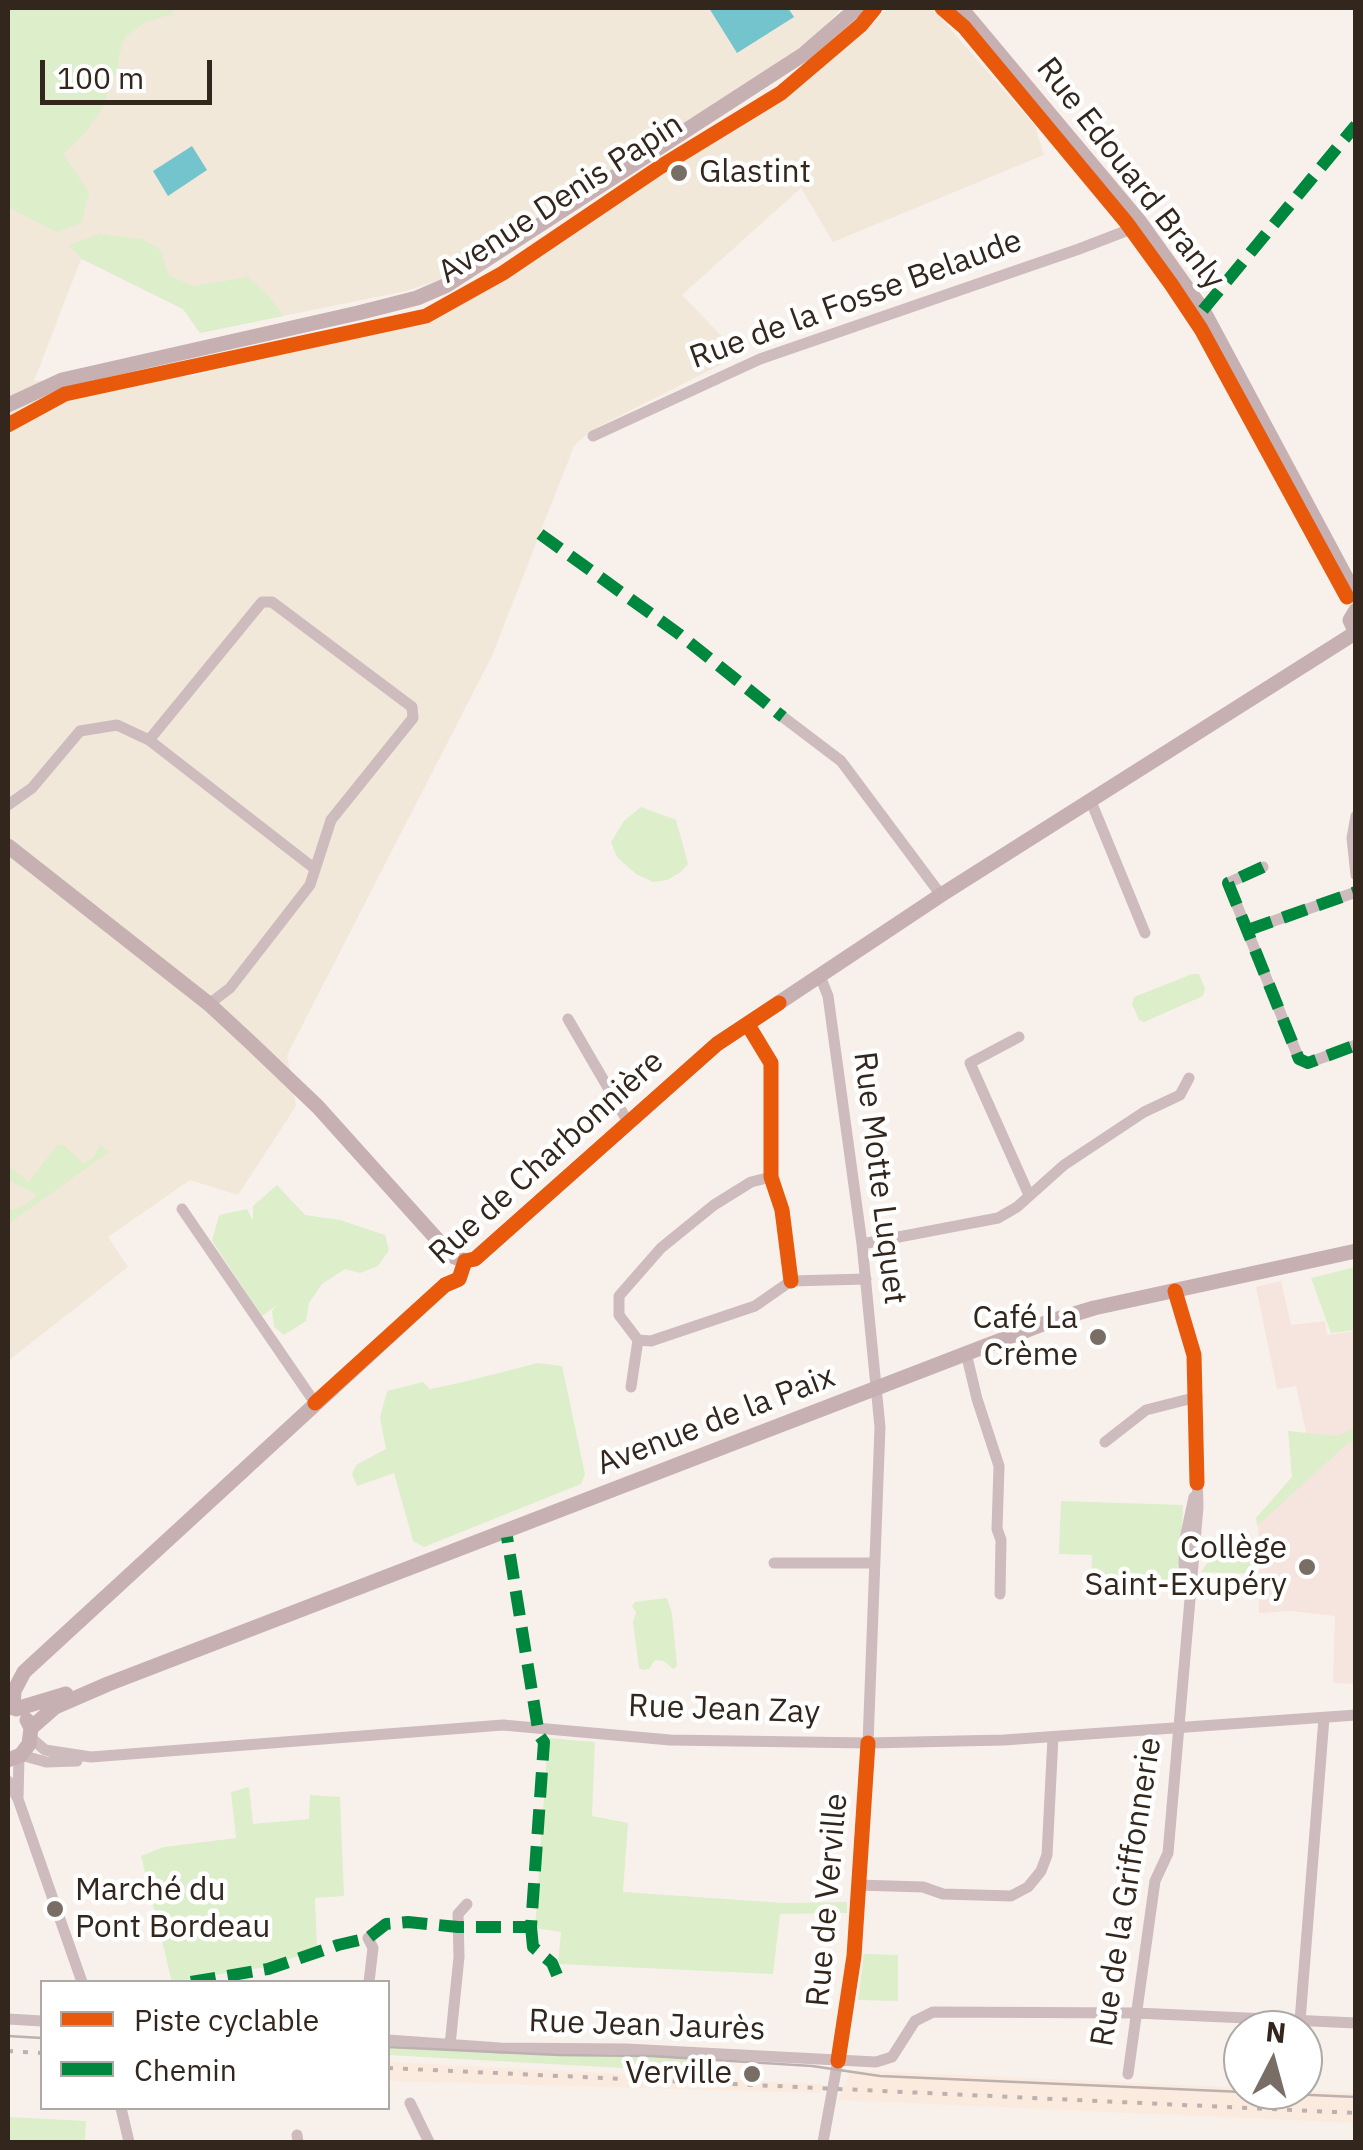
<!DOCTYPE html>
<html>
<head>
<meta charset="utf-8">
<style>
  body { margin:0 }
  #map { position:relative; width:1363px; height:2150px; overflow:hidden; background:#f8f1eb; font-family:"IBM Plex Sans",sans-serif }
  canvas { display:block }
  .frame { position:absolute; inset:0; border:10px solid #33271d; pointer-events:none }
  .legend { position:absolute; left:40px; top:1980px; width:350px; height:130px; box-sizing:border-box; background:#fff; border:2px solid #ada9a5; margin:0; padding:12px 18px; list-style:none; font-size:30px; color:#33271d }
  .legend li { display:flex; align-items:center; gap:20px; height:50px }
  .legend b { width:50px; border:2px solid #ada9a5 }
  .north { position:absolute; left:1223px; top:2010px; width:100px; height:100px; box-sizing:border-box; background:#fff; border:2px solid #ada9a5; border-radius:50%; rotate:6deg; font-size:28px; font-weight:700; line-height:40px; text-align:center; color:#33271d }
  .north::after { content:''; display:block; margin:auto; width:35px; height:45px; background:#786e65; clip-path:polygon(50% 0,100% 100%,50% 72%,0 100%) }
  .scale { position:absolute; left:40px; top:60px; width:172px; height:45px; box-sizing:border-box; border:5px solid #33271d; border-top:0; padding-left:12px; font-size:30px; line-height:35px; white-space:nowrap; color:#33271d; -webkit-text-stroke:8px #fff; paint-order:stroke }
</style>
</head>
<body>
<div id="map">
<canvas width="1363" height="2150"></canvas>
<div class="frame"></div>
<ul class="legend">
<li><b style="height:12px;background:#e8590c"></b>Piste cyclable</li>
<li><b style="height:12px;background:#00873e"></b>Chemin</li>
</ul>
<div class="north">N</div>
<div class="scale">100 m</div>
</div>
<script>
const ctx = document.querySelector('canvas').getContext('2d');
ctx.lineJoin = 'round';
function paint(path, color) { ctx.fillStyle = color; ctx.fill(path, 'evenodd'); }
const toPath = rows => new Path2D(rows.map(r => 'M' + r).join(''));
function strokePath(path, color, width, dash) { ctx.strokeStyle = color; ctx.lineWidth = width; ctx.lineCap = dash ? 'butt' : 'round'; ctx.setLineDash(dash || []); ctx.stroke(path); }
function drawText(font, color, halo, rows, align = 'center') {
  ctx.font = font + ' "IBM Plex Sans",sans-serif'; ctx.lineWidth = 9; ctx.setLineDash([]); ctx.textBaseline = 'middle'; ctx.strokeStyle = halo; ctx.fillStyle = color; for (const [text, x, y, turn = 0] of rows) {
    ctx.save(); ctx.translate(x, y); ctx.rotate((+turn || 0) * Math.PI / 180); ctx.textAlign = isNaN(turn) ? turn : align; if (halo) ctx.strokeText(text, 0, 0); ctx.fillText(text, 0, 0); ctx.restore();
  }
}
const built = toPath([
  [388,2062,700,2078,822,2084,821,2093,388,2081],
  [851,2070,1355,2093,1355,2123,838,2100]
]);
const industrial = toPath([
  [8,8,842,8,814,38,624,166,455,275,406,291,200,333,183,309,81,259,34,381,190,376,425,321,524,264,671,157,819,69,889,8,932,8,1035,126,1044,155,833,242,801,188,682,295,740,355,592,430,574,446,492,656,287,1055,296,1106,238,1195,190,1180,108,1237,128,1267,8,1361]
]);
const education = toPath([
  [1281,1281,1291,1325,1325,1321,1327,1335,1355,1331,1355,1436,1308,1441,1296,1386,1277,1389,1256,1287],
  [1349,1439,1355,1439,1355,1684,1333,1683,1335,1616,1290,1611,1259,1613,1258,1522]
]);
const green = toPath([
  [8,8,177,8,171,14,144,23,125,37,119,54,118,71,109,81,105,104,85,133,63,154,89,192,81,223,57,232,8,207],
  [99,234,142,239,160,250,169,276,194,286,248,277,268,295,283,316,200,333,183,309,81,258,69,245],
  [641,807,676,820,688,864,681,872,667,880,653,882,636,874,617,857,611,842,624,821],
  [1192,974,1199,974,1205,989,1203,996,1144,1022,1139,1020,1132,1004,1134,997],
  [57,1145,63,1145,84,1164,94,1157,100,1145,109,1152,8,1224,8,1211,22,1207,38,1195,8,1180,8,1166,29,1182],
  [277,1185,305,1215,340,1220,385,1235,389,1250,378,1266,360,1273,345,1269,322,1284,309,1303,306,1321,284,1335,274,1327,272,1311,277,1305,262,1316,212,1241,219,1215,247,1209,253,1221,253,1206],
  [1355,1267,1355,1330,1331,1333,1311,1278],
  [538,1363,562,1366,585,1474,581,1484,424,1547,413,1541,394,1473,357,1486,352,1474,356,1465,386,1449,380,1418,387,1391,423,1382,430,1389,459,1383],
  [1355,1428,1355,1441,1348,1443,1257,1526,1256,1518,1292,1477,1288,1431,1338,1436],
  [1061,1501,1183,1505,1180,1588,1091,1585,1092,1555,1059,1554],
  [1245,1551,1258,1554,1258,1574,1201,1572,1213,1555],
  [667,1598,672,1614,677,1666,673,1669,664,1661,655,1660,649,1669,643,1670,639,1668,633,1622,636,1612,632,1606,635,1602],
  [548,1738,595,1742,592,1816,628,1823,623,1892,784,1903,847,1902,847,1913,780,1914,773,1974,558,1964,561,1932,535,1928],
  [249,1787,253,1824,309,1819,310,1795,340,1797,344,1896,315,1898,317,1950,266,1967,172,1982,141,1856,164,1847,236,1838,231,1792],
  [864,1954,898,1955,898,2001,858,2000],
  [388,2044,601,2052,697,2058,696,2072,388,2055],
  [8,2117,86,2121,85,2142,8,2142]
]);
const water = toPath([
  [709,8,788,8,794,17,737,53],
  [192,146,207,170,168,196,153,171]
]);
const street = toPath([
  [593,436,760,359,1079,249,1131,229,1140,222],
  [783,717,841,761,941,895],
  [149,740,315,869],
  [1090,799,1145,933],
  [8,805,32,788,80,731,117,725,149,740,262,602,272,602,412,707,413,718,331,820,310,885,230,988,209,1004],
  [1356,816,1352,838,1356,875],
  [1263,867,1228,883,1299,1059,1308,1063,1356,1045],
  [1248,930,1356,892],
  [820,976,828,996,862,1244,880,1427,868,1743,854,1956,850,1994,823,2142],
  [568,1019,628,1122],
  [748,1025,771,1063,771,1177,782,1210,791,1281],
  [1019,1037,970,1063,1029,1195],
  [771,1177,751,1182,714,1205,661,1248,619,1296,619,1315,638,1340,651,1341,755,1306,791,1281],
  [182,1209,315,1403],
  [862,1244,998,1218,1017,1207,1064,1165,1144,1112,1180,1095,1189,1078],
  [791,1281,866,1279],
  [966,1353,977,1399,999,1466,997,1529,1001,1540,1000,1594],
  [631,1387,638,1340],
  [1105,1442,1146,1410,1197,1397],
  [774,1563,873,1563],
  [1188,1592,1184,1563,1185,1539,1194,1497],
  [31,1738,45,1750,91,1757,503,1725,670,1740,868,1743,1004,1740,1356,1715],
  [21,1755,46,1762,77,1761],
  [8,1781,18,1799,82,1982],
  [18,1799,19,1757],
  [858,1885,923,1887,943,1894,1011,1896,1028,1887,1041,1871,1047,1855,1053,1737],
  [368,1938,373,1948,369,1982],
  [8,2019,42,2021],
  [1300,2021,1324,1718],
  [388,2040,500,2048,626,2049,876,2062,892,2057,915,2021,933,2012,1136,2013,1356,2023],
  [450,2045,459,1957,458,1914,467,1904],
  [1128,2074,1155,1881,1168,1853,1198,1507,1194,1355,1175,1291],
  [410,2103,429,2142],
  [121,2108,129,2142],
  [297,2135,298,2142]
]);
const secondary = toPath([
  [961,8,1140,222,1203,310,1356,596],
  [8,405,62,380,358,313,417,298,447,285,804,54,857,8],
  [1356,610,1350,620,1356,633],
  [8,846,209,1004,250,1042,318,1107,452,1256,465,1261],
  [465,1261,475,1259,717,1044,941,895,1355,633],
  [13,1708,14,1691,24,1672,445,1285,459,1279,465,1261],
  [16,1709,66,1694],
  [31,1728,55,1707,108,1684,1048,1322,1094,1308,1356,1251],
  [8,1760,21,1755,29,1744,31,1728,27,1720]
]);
const tram = toPath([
  [8,2036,42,2038],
  [388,2047,559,2055,651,2056,812,2066,880,2076,1356,2097]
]);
const rail = toPath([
  [8,2051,42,2053],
  [388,2068,1356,2113]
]);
const quiet = toPath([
  [1203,310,1356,125],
  [540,534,679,634,783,717],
  [1263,867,1228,883,1299,1059,1308,1063,1356,1045],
  [1248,930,1356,892],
  [531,1927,533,1947,552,1963,557,1975],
  [191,1982,268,1969,338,1945,368,1938,386,1924,408,1922,458,1927,531,1927,544,1742,539,1735,507,1537]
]);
const cycleway = toPath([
  [942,8,964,27,1126,222,1171,284,1201,329,1347,597],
  [8,425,65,394,426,316,503,273,660,167,781,93,861,25,875,8],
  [748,1025,771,1063,771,1177,782,1210,791,1281],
  [1175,1291,1194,1355,1197,1483],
  [315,1403,445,1285,459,1279,465,1261,475,1259,717,1044,779,1003],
  [838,2061,854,1956,868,1743]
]);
const markers = [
  [679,173,10,"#786e65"],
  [1098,1337,10,"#786e65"],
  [1307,1567,10,"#786e65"],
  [55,1909,10,"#786e65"],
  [752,2074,10,"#786e65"]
];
const poiNames = [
  ["Glastint",699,173,"left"],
  ["Café La",1078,1319],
  ["Crème",1078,1356],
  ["Collège",1287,1549],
  ["Saint-Exupéry",1287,1586],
  ["Marché du",75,1891,"left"],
  ["Pont Bordeau",75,1928,"left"],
  ["Verville",732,2074]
];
const streetNames = [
  ["Rue Edouard Branly",1130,174,52],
  ["Avenue Denis Papin",561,199,-33],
  ["Rue de la Fosse Belaude",856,300,-20],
  ["Rue de Charbonnière",547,1158,-42],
  ["Rue Motte Luquet",879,1178,83],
  ["Avenue de la Paix",716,1421,-21],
  ["Rue Jean Zay",724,1710,2],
  ["Rue de la Griffonnerie",1127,1892,-81],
  ["Rue de Verville",828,1900,-85],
  ["Rue Jean Jaurès",647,2026,2]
];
paint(built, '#fbebde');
paint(industrial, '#f1e8da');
paint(education, '#f6e5de');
paint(green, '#dceeca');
paint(water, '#73c4cc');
strokePath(street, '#cebbbd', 11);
strokePath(secondary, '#c6b0b2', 15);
strokePath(tram, '#bdb0b0', 2.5);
strokePath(rail, '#bdb0b0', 4, [5, 10]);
strokePath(quiet, '#00873e', 12, [25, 12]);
strokePath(cycleway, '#e8590c', 15);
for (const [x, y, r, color] of markers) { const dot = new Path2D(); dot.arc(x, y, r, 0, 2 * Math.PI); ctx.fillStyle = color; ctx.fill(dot); strokePath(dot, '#fff', 4); }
drawText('32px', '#33271d', '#fff', poiNames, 'right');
drawText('32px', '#33271d', '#fff', streetNames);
</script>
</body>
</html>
